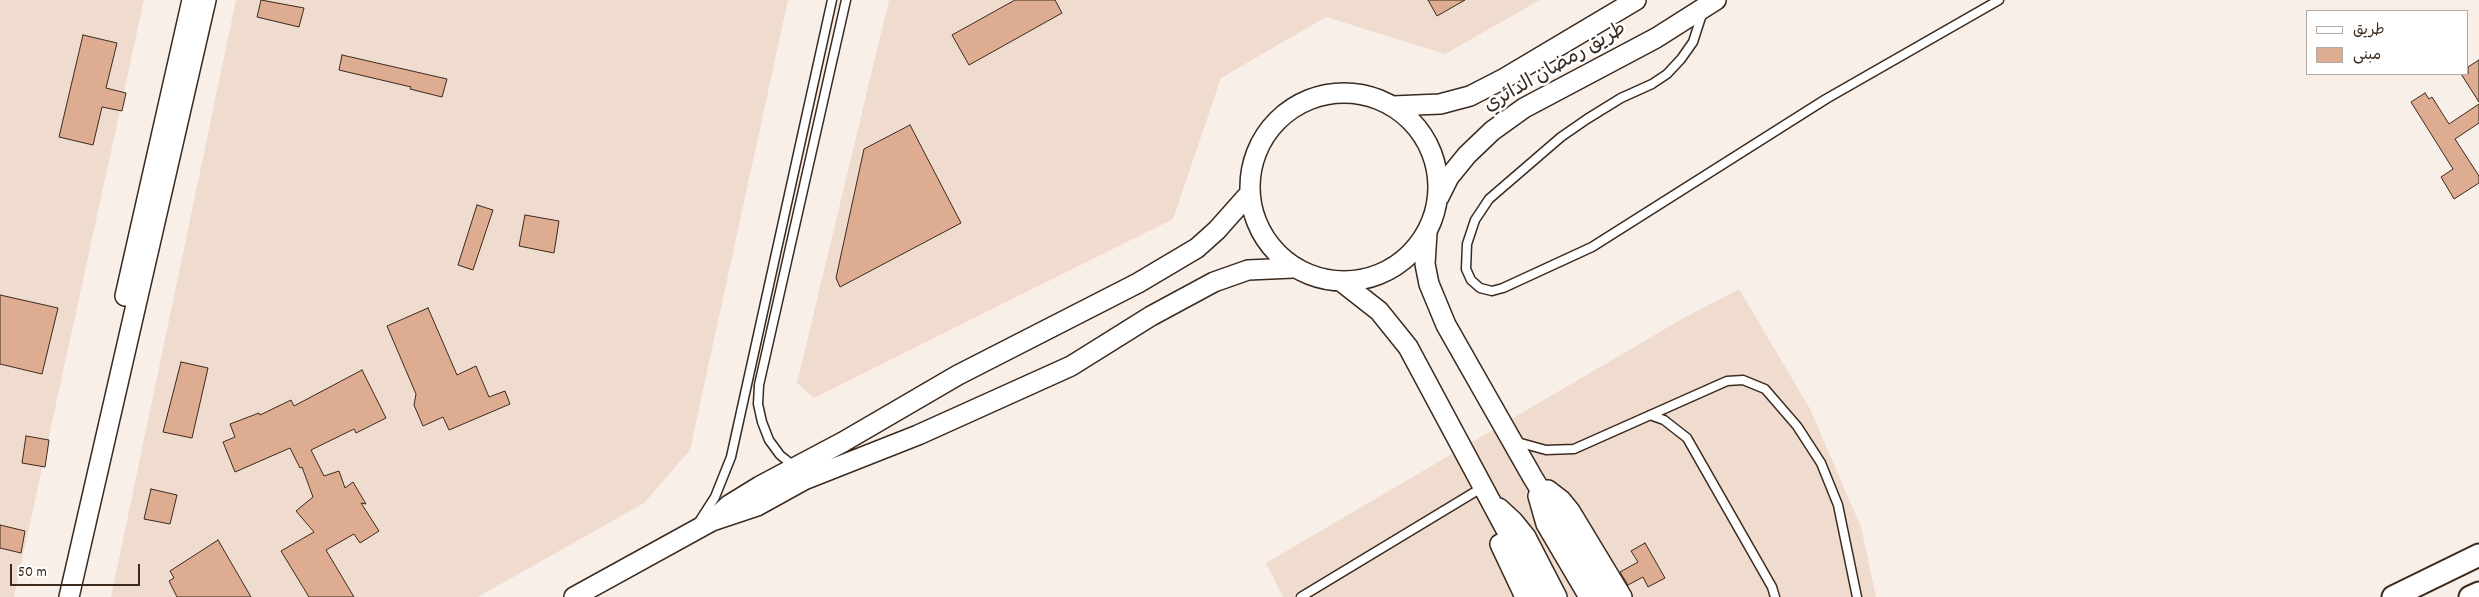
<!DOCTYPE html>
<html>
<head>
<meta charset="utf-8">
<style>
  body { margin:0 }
  #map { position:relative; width:2479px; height:597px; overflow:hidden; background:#f8efe9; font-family:Dekko,"Playpen Sans Arabic",sans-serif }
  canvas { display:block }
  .legend { position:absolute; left:2306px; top:10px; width:162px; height:65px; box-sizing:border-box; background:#fff; border:1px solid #b1aaa5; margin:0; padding:6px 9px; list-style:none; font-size:15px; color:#3b2a1e }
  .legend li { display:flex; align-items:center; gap:10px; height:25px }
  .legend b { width:25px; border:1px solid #b1aaa5 }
  .scale { position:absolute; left:10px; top:564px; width:130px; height:22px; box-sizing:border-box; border:2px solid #3b2a1e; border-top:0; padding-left:6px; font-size:15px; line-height:18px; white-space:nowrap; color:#3b2a1e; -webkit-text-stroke:4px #fff; paint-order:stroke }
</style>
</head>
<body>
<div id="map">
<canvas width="2479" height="597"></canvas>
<ul class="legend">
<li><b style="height:6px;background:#fff"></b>طريق</li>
<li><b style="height:14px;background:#dead91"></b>مبنى</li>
</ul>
<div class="scale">50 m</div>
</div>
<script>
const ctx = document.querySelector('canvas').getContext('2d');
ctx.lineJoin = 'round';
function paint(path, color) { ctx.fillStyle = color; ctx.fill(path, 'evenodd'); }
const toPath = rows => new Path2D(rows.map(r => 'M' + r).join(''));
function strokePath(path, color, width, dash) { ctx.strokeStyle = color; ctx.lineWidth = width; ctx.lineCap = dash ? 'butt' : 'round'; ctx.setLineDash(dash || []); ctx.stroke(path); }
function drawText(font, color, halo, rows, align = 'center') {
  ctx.font = font + ' Dekko,"Playpen Sans Arabic",sans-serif'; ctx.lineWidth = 5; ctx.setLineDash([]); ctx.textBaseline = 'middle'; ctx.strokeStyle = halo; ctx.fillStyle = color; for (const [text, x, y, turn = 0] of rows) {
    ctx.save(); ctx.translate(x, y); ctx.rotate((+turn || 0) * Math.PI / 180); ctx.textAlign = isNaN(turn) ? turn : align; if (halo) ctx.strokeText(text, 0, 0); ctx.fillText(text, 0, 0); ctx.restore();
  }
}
const built = toPath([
  [0,0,144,0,14,597,0,597],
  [236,0,788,0,690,450,644,503,478,597,111,597],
  [889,0,1540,0,1445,54,1326,17,1221,78,1173,219,814,398,797,383],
  [1739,289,1810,409,1861,527,1876,597,1283,597,1266,563,1682,319]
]);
const building = toPath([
  [261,0,304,8,299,27,257,17,261,0],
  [1015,0,1055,0,1062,13,969,65,952,35,1015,0],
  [1428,0,1465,0,1437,16,1428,0],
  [83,35,117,43,106,88,126,93,122,111,102,107,93,145,59,137,83,35],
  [342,55,447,79,442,97,410,89,411,87,339,70,342,55],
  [2479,60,2479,102,2461,74,2468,74,2468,67,2479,60],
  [2425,93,2429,99,2432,97,2449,124,2479,104,2479,123,2455,139,2479,176,2479,183,2454,199,2441,177,2453,169,2411,102,2425,93],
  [910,125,961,223,840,287,836,278,864,149,910,125],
  [477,205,493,210,473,270,458,265,477,205],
  [525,215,559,221,554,253,519,246,525,215],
  [0,295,58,308,42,374,0,364,0,295],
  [428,308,457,375,476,366,489,397,505,391,510,404,449,430,443,417,423,426,414,405,416,394,387,326,428,308],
  [181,362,208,368,192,438,163,432,181,362],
  [362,370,386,418,356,433,354,429,311,450,324,476,339,471,345,488,353,482,366,504,361,503,379,531,360,543,354,534,326,550,354,597,309,597,281,551,314,532,296,511,313,497,302,467,300,468,290,448,235,472,223,442,235,437,230,424,259,413,260,415,291,400,294,406,362,370],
  [26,436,49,440,45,467,22,463,26,436],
  [151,489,177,495,170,524,144,519,151,489],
  [0,525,25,531,21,553,0,548,0,525],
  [218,540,251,597,177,597,169,581,174,578,170,571,218,540],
  [1645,543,1665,578,1648,587,1643,577,1628,585,1620,572,1638,562,1631,551,1645,543]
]);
const service = toPath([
  [1703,11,1693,42,1681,59,1667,74,1652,84,1621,98,1587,119,1561,137,1489,199,1475,220,1467,244,1466,269,1471,280,1480,288,1492,291,1503,288,1592,247,1826,99,1999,0],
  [1650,415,1664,420,1687,438,1772,587,1775,597],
  [1517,442,1546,450,1574,449,1727,381,1743,380,1765,389,1797,426,1821,463,1838,505,1857,597],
  [795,467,780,455,769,440,762,422,758,404,759,385,846,0],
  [699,522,715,497,731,457,832,0],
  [1301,597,1483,487]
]);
const tertiary = toPath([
  '1250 187a94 94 0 1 1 188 0a94 94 0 1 1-188 0Z',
  [1393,106,1440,104,1470,96,1505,78,1636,0],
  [1439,197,1449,177,1467,155,1492,131,1524,108,1656,38,1716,0],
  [1427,233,1425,264,1429,284,1446,325,1533,478,1606,597],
  [1342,282,1379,311,1408,347,1542,597],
  [125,296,192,0],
  [1548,490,1561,500,1570,511,1622,597],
  [1538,496,1546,524,1589,597],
  [1499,508,1513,521,1526,537,1557,597],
  [717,516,729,505,760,486,843,442,958,375,1138,283,1197,248,1217,230,1249,194],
  [1500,544,1525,597],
  [69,597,206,0],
  [574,597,712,521,757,506,804,480,918,435,1071,366,1151,316,1214,282,1248,270,1293,268]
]);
const secondary = toPath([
  [2393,597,2479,555],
  [2470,597,2479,593]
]);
const streetNames = [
  ["طريق رمضان الدائري",1556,69,-30]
];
paint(built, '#f0dbcf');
paint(building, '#dead91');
strokePath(building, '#3b2a1e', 1);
strokePath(service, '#3b2a1e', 11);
strokePath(tertiary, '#3b2a1e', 22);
strokePath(secondary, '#3b2a1e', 25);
strokePath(service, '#fff', 8);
strokePath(tertiary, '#fff', 19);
strokePath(secondary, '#fff', 21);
drawText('20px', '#3b2a1e', '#fff', streetNames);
</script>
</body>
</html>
